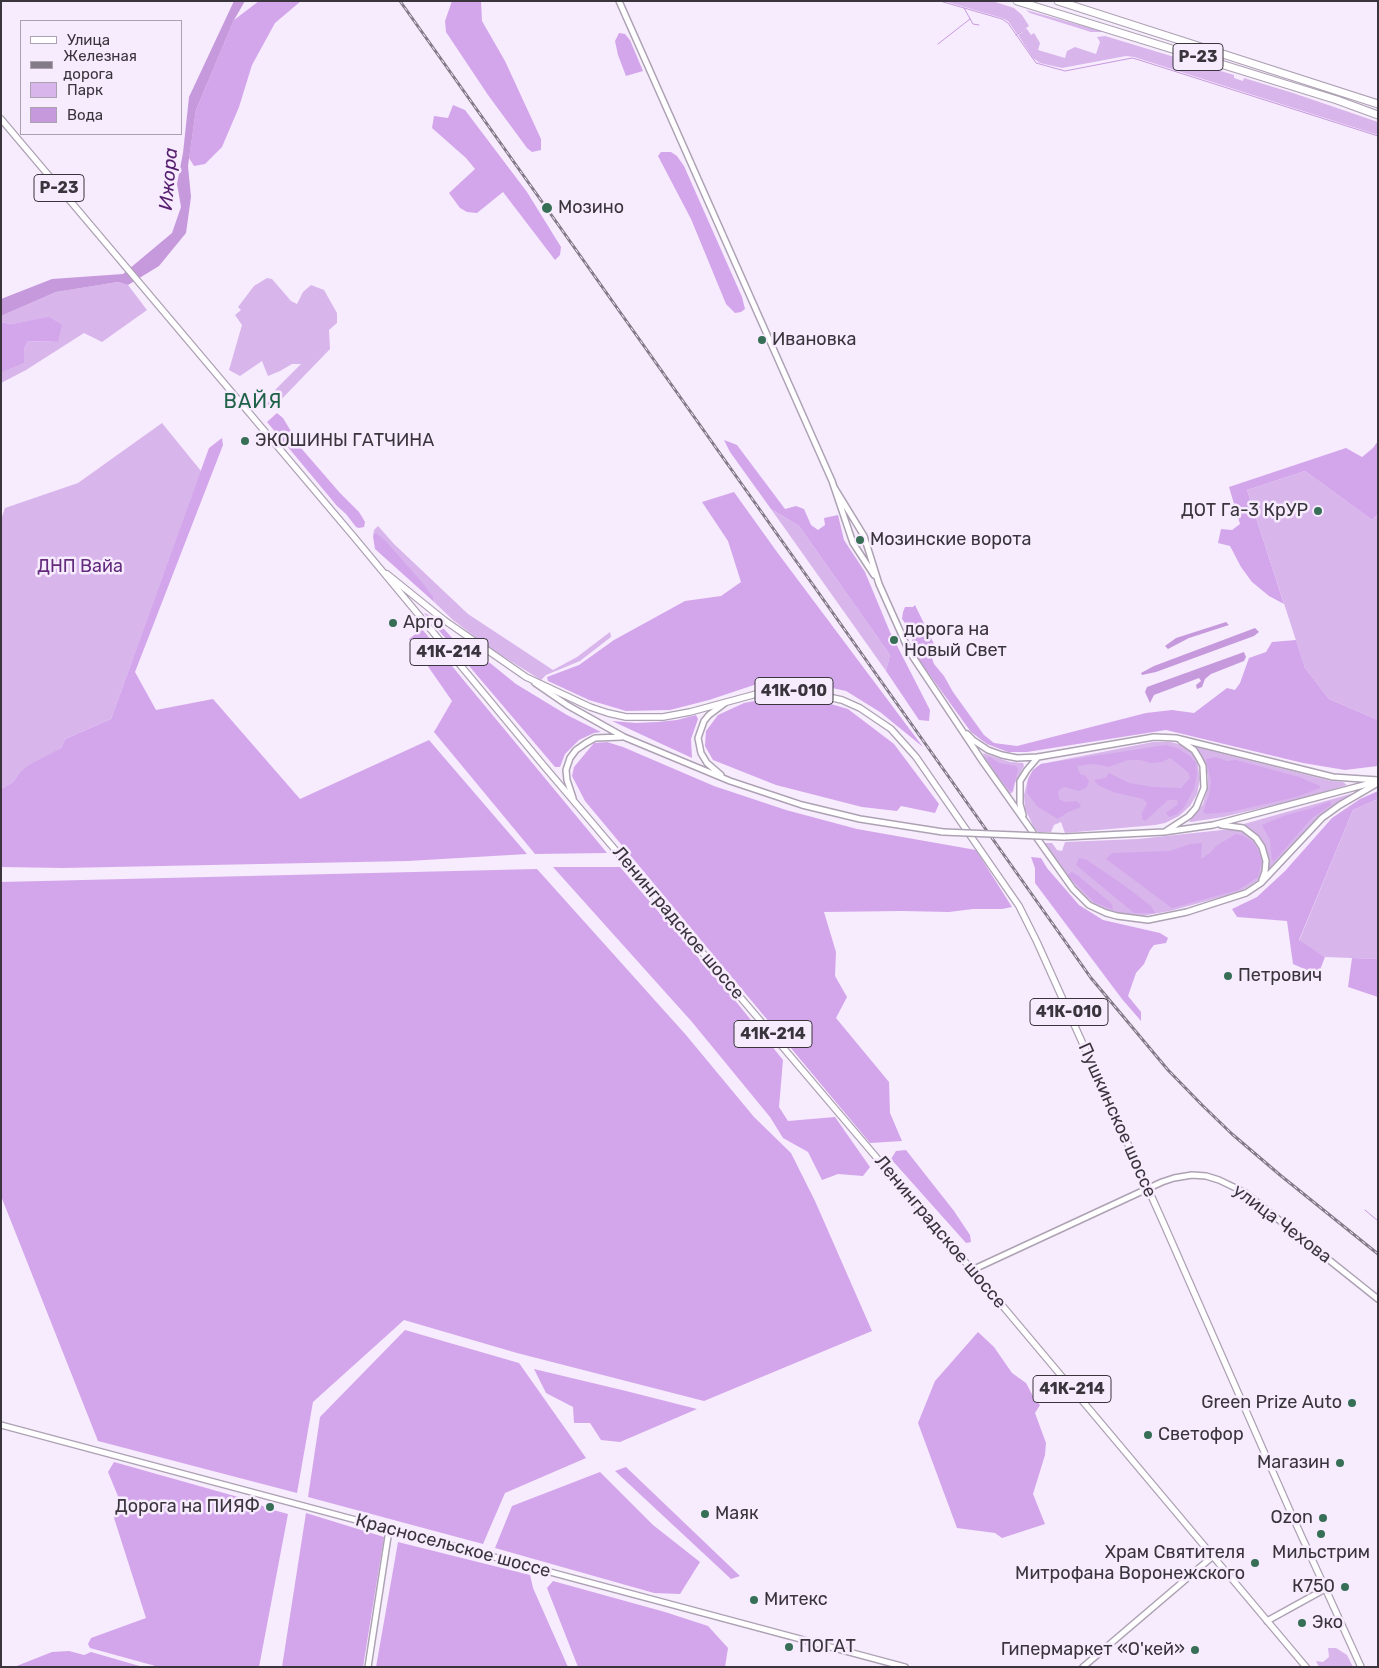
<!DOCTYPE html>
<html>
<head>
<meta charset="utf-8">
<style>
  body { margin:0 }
  #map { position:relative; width:1379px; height:1668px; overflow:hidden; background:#f7ebfe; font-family:Rubik,sans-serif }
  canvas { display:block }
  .frame { position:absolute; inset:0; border:2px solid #3a353c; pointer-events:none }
  .legend { position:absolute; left:20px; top:20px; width:162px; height:115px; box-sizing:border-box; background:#f7ebfe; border:1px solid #aba2b0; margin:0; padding:6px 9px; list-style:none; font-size:15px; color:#3a353c }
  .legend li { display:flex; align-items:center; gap:10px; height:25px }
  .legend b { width:25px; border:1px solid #aba2b0 }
</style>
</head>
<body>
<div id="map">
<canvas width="1379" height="1668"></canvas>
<div class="frame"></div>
<ul class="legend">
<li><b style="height:6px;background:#fff"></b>Улица</li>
<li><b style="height:6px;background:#827a86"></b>Железная дорога</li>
<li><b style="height:14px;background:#d8b5eb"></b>Парк</li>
<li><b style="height:14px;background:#c699dd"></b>Вода</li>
</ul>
</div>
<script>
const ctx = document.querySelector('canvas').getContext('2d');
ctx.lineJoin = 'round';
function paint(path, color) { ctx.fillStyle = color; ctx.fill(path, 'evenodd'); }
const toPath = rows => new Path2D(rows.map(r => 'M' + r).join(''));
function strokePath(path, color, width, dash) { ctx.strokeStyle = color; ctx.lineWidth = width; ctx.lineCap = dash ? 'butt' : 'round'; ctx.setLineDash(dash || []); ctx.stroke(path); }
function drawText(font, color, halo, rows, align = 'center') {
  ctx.font = font + ' Rubik,sans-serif'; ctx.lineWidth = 5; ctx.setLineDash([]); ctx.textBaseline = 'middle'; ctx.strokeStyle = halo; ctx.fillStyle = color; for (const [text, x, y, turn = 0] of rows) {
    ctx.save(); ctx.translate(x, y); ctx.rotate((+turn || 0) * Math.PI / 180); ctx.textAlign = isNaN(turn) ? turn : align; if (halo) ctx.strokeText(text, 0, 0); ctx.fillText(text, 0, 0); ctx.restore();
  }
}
const green = toPath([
  [944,1,992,1,1014,8,1022,15,1029,26,1017,34,1008,21,1002,18],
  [1026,10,1101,31,1102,32,1091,32,1030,13],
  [1027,29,1031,35,1034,33,1040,43,1038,50,1065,58,1067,51,1075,47,1096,54,1100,42,1097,37,1105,36,1234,75,1234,78,1243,81,1244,78,1293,93,1378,122,1378,135,1134,57,1126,56,1062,68,1040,63,1033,58,1018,35],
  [267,278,272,279,291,301,297,304,303,292,311,285,324,290,337,313,337,323,329,330,330,349,273,408,264,407,276,389,301,364,292,364,280,371,268,376,262,361,240,376,229,370,242,325,235,315,241,310,238,307,254,286],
  [118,282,128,285,147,310,102,342,84,333,26,370,1,383,2,370,24,363,24,349,28,341,58,342,29,321,11,324,1,322,1,316,56,292],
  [162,423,201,471,111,719,65,739,61,748,19,773,13,782,1,789,1,520,5,508,78,483],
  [1305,471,1372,520,1378,514,1378,720,1329,699,1305,668,1247,490],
  [771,509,799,526,890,655,886,671],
  [378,526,394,544,468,614,553,670,577,657,610,632,611,637,580,661,546,675,541,680,491,649,453,620,433,601,433,596,389,544,373,536,374,530],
  [1153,742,1171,742,1182,745,1191,752,1197,759,1200,779,1197,794,1190,806,1179,816,1165,823,1155,825,1065,833,1061,822,1054,825,1051,832,1038,832,1034,828,1025,809,1024,795,1028,779,1033,770,1041,764],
  [1196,747,1331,781,1343,782,1347,785,1304,798,1223,817,1191,822,1189,822,1203,804,1207,790,1208,777,1205,764],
  [983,753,1010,762,1023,763,1024,766,1015,783,1013,792,1010,794,1008,793,984,757],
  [1354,793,1335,804,1316,820,1269,869,1266,848,1259,836,1244,824],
  [1378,799,1378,959,1325,957,1299,941,1353,810],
  [1222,830,1237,830,1248,834,1255,841,1261,853,1263,863,1261,876,1257,881,1240,892,1170,911,1142,916,1119,915,1097,907,1078,889,1044,843,1052,843,1057,850,1062,851,1065,842,1138,839],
  [1328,1648,1336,1648,1347,1655,1353,1667,1319,1667,1316,1661,1323,1662,1329,1657]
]);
const forest = toPath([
  [259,1,301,1,275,23,252,65,239,107,222,147,205,164,194,166,189,158,196,110,234,20],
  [452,1,481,1,482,21,505,61,541,139,541,150,532,152,527,148,488,95,446,32,445,21],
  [619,33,625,34,630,40,643,71,626,76,618,55,615,41],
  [453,105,465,110,527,192,561,247,560,255,555,260,503,192,477,213,467,212,460,208,449,193,475,169,466,158,432,128,434,116,448,118],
  [661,152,671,152,677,156,684,166,742,297,745,309,741,312,735,313,726,304,691,219,658,156],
  [49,317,62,325,58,342,28,341,24,349,24,363,1,372,1,322,11,324],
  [277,413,283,418,301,448,340,493,359,512,365,522,364,527,359,528,356,527,346,514,337,506,267,422],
  [222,438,223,445,135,672,156,710,213,699,300,799,429,740,527,854,408,861,63,868,1,867,1,789,13,782,19,773,29,765,61,748,65,739,111,719,209,448],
  [724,440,737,445,785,509,796,506,804,509,811,525,818,530,825,525,824,518,838,515,844,540,865,572,890,632,930,710,929,721,919,720,886,671,890,655,799,526,771,509,730,452],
  [1378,441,1378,514,1372,520,1305,471,1247,490,1284,604,1269,596,1252,582,1241,567,1230,546,1218,543,1221,529,1232,530,1240,524,1229,487,1346,448,1362,457,1373,448],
  [734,492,777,552,923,747,880,712,846,691,809,683,757,684,709,700,670,710,626,711,589,700,548,681,547,677,579,665,614,640,685,601,721,596,741,582,728,541,702,502],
  [376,533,389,544,421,581,433,596,433,601,375,549,373,536],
  [915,605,934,644,931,655,934,664,944,676,953,692,984,735,994,743,1017,746,1146,713,1172,710,1194,713,1227,688,1235,690,1240,683,1249,658,1266,652,1272,642,1296,640,1305,668,1329,699,1378,720,1378,766,1345,770,1303,763,1166,730,1027,752,1008,752,987,744,971,732,916,656,912,640,911,626,905,623,902,619,903,612,905,607,913,607],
  [424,613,433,617,455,641,472,653,490,663,516,684,567,715,601,732,594,733,579,740,565,754,560,767,555,767],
  [422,629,461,677,607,853,535,854,434,732,452,701,409,639],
  [770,698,824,702,848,709,894,744,939,804,935,813,901,806,897,811,862,807,776,785,713,760,705,746,706,731,718,715,744,703],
  [696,715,698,719,691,739,692,758,612,721,636,723,657,722,677,720],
  [607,742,623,747,714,786,786,810,857,829,976,850,1012,907,1002,909,973,909,949,912,902,911,824,912,836,952,835,976,847,997,836,1018,889,1082,890,1113,902,1141,870,1143,585,801,572,776,574,767,594,743],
  [1166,745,1179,749,1190,756,1196,763,1197,774,1194,789,1183,809,1177,814,1169,817,1166,813,1178,804,1177,800,1168,800,1145,821,1142,819,1142,813,1147,803,1143,799,1113,792,1098,785,1094,780,1105,778,1109,773,1129,783,1153,787,1181,788,1190,778,1188,772,1170,758,1162,762,1151,763,1140,760,1128,760,1108,767,1102,765,1091,764,1077,766,1080,774,1086,776,1089,782,1086,788,1079,791,1064,787,1058,791,1059,799,1065,802,1076,801,1081,805,1079,808,1068,812,1058,819,1038,807,1027,793,1028,779,1033,770,1041,764],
  [990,757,999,763,1016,766,1018,770,1012,791,1010,791,1001,780,986,758],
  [1216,757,1227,761,1236,760,1299,777,1320,786,1320,788,1296,797,1230,812,1206,814,1203,812,1209,795,1211,781,1206,759],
  [1378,791,1378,799,1353,810,1299,940,1325,957,1318,975,1293,964,1287,921,1237,917,1232,909,1257,897,1285,871,1332,818,1360,799],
  [1330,801,1331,805,1312,818,1275,860,1272,861,1270,840,1262,825,1286,815,1310,809],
  [1236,834,1243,836,1253,842,1258,850,1262,860,1258,877,1238,890,1172,908,1106,859,1112,853,1170,851,1190,844,1202,843,1201,859,1210,853,1216,846],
  [1031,857,1041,858,1047,868,1079,905,1103,920,1160,933,1168,938,1166,943,1154,945,1150,950,1144,964,1136,973,1128,996,1141,1012,1141,1021,1122,999,1035,883,1035,868],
  [1079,858,1087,860,1125,886,1151,906,1155,913,1134,913,1076,865],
  [553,867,620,867,738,1004,783,1060,779,1107,788,1121,835,1117,870,1167,863,1176,838,1174,822,1180,808,1152,783,1138,770,1117,692,1022],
  [537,869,686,1035,754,1117,791,1153,815,1201,872,1331,704,1401,517,1353,404,1320,313,1402,297,1493,98,1441,1,1196,1,882],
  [1072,872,1077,875,1112,904,1113,910,1094,902,1067,875],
  [1352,958,1378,959,1378,997,1348,987],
  [906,1150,954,1211,970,1235,971,1242,966,1243,891,1159,896,1151],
  [405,1330,519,1363,586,1458,505,1493,483,1544,308,1497,320,1417],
  [978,1332,994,1347,1012,1373,1026,1383,1034,1398,1040,1405,1035,1413,1046,1443,1045,1455,1033,1494,1045,1524,1002,1538,995,1533,957,1528,918,1423,935,1381],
  [534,1369,626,1391,697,1409,620,1442,601,1440,590,1423,574,1423,573,1407,546,1393],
  [114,1462,256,1502,266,1508,288,1514,259,1667,159,1667,90,1648,88,1644,91,1638,146,1618,114,1518,122,1506,108,1472],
  [626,1467,740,1576,731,1579,615,1471],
  [600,1472,653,1525,700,1562,680,1594,654,1593,495,1548,512,1506],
  [306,1513,384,1537,363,1667,282,1667],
  [398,1542,530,1575,533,1588,568,1667,376,1667],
  [553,1581,665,1612,708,1626,728,1648,725,1667,578,1667,547,1588],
  [69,1651,84,1655,91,1652,143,1667,14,1667,52,1652]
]);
const water = toPath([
  [234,1,245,1,234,20,196,110,188,166,191,197,186,233,159,266,128,285,118,282,56,292,1,316,1,299,52,279,123,274,172,233,181,207,177,184,183,153,189,97],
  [1226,622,1229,625,1189,638,1168,649,1165,646,1176,638],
  [1255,628,1259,632,1254,636,1156,672,1142,675,1141,673,1154,666],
  [1244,652,1246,657,1244,661,1211,674,1205,679,1202,687,1197,689,1196,685,1201,681,1199,678,1154,695,1150,703,1145,692,1147,687]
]);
const stream = toPath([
  [940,1,1002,19,1008,23,1036,63,1065,71,1132,58,1136,59,1378,136],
  [964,8,973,24,979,25],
  [1016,35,1026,29],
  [938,44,970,19],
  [1365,1210,1378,1221]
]);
const secondary = toPath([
  [619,1,832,481,853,543,874,575],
  [834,487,864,536,879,584,909,651,983,762,1056,865,1073,889,1089,905,1106,913,1117,916,1148,920,1187,912,1246,893,1261,883,1322,818,1340,805,1378,783],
  [535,683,567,705,624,737,730,781,802,805,860,819,943,832],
  [967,734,973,740,988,750,1002,755,1017,758,1038,757,1154,737,1176,738,1333,777,1378,780],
  [721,775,707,763,701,753,698,738,704,721,709,715,725,703],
  [573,798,567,780,566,770,570,758,576,750,586,743,595,738,622,737],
  [1023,815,1020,804,1020,781,1027,770,1038,757],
  [1221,825,1243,828,1256,838,1262,847,1266,861,1265,872,1262,880],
  [1166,831,1189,816,1196,808,1204,788,1203,766,1199,758,1194,750,1181,741],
  [1064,837,1164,832,1213,825,1375,782],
  [972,1270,1162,1182,1174,1178,1192,1175,1206,1176,1219,1180,1244,1192,1378,1299],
  [1,1425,905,1667],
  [1267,1621,1325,1589],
  [368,1667,389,1530],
  [1083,1667,1212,1557]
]);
const primary = toPath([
  [1,119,354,537,544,766,1006,1310,1306,1667],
  [387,574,444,620,526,677,590,707,608,713,626,717,663,717,690,712,760,693,783,691,805,692,842,700,860,708,891,729,916,757,1019,906,1037,942,1163,1222,1291,1513,1361,1667]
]);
const highway = toPath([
  [1017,1,1337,100,1378,115],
  [1058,1,1378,104]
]);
const rail = toPath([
  [400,1,1091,978,1168,1070,1202,1105,1232,1134,1280,1175,1378,1254]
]);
const secondaryBridge = toPath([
  [943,832,1064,837]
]);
const markers = [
  [547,208,6,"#366e56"],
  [762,340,5,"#366e56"],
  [245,441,5,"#366e56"],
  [1318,511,5,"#366e56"],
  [860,540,5,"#366e56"],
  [393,623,5,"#366e56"],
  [894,640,5,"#366e56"],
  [1228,976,5,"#366e56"],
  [1352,1403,5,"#366e56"],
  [1148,1435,5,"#366e56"],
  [1340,1463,5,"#366e56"],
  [270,1507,5,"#366e56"],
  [705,1514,5,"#366e56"],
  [1323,1518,5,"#366e56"],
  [1321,1534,5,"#366e56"],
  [1255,1563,5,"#366e56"],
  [1345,1587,5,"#366e56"],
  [754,1600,5,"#366e56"],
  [1302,1623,5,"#366e56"],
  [789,1647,5,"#366e56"],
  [1195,1650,5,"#366e56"]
];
const shields = [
  [1198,57,50],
  [59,188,50],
  [449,652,78],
  [794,691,78],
  [1069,1012,78],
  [773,1034,78],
  [1072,1389,78]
];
const shieldNames = [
  ["Р-23",1198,57],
  ["Р-23",59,188],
  ["41К-214",449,652],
  ["41К-010",794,691],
  ["41К-010",1069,1012],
  ["41К-214",773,1034],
  ["41К-214",1072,1389]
];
const poiNames = [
  ["Мозино",558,208],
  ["Ивановка",772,340],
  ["ЭКОШИНЫ ГАТЧИНА",255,441],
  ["ДОТ Га-3 КрУР",1308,511,"right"],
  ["Мозинские ворота",870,540],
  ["Арго",403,623],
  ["дорога на",904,630],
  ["Новый Свет",904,651],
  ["Петрович",1238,976],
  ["Green Prize Auto",1342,1403,"right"],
  ["Светофор",1158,1435],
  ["Магазин",1330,1463,"right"],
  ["Дорога на ПИЯФ",260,1507,"right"],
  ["Маяк",715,1514],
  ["Ozon",1313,1518,"right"],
  ["Храм Святителя",1245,1553,"right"],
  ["Митрофана Воронежского",1245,1574,"right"],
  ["Мильстрим",1321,1553,"center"],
  ["К750",1335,1587,"right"],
  ["Митекс",764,1600],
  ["Эко",1312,1623],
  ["ПОГАТ",799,1647],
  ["Гипермаркет «О'кей»",1185,1650,"right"]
];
const parkNames = [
  ["ДНП Вайа",80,567]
];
const streetNames = [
  ["Ленинградское шоссе",678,923,50],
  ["Пушкинское шоссе",1117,1120,66],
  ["улица Чехова",1282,1224,37],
  ["Ленинградское шоссе",940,1232,50],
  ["Красносельское шоссе",453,1546,15]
];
const waterNames = [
  ["Ижора",169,179,-85]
];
const quarterNames = [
  ["ВАЙЯ",253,402]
];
paint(green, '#d8b5eb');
paint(forest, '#d3a6eb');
paint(water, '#c699dd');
strokePath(stream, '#c699dd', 1);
strokePath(secondary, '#ada2b3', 8);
strokePath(primary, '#ada2b3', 8);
strokePath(highway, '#ada2b3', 9);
strokePath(secondary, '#fff', 5);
strokePath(primary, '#fff', 5.5);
strokePath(highway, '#fff', 7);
strokePath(rail, '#827a86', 3);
strokePath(rail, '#f7ebfe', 1, [4]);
strokePath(secondaryBridge, '#ada2b3', 8, []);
strokePath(secondaryBridge, '#fff', 5);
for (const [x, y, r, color] of markers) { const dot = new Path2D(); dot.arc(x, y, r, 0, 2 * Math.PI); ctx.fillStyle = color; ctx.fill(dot); strokePath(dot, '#f7ebfe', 2); }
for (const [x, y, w] of shields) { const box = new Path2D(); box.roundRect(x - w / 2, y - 13.5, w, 27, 4); ctx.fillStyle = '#f7ebfe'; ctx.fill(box); strokePath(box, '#3a353c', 1); }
drawText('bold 16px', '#3a353c', null, shieldNames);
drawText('18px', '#3a353c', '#f7ebfe', poiNames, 'left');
drawText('18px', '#632c7c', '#f7ebfe', parkNames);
drawText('18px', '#3a353c', '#f7ebfe', streetNames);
drawText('italic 19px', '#561e6e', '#f7ebfe', waterNames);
ctx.letterSpacing = '1px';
drawText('20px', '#1f6248', '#f7ebfe', quarterNames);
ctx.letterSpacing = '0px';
</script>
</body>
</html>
